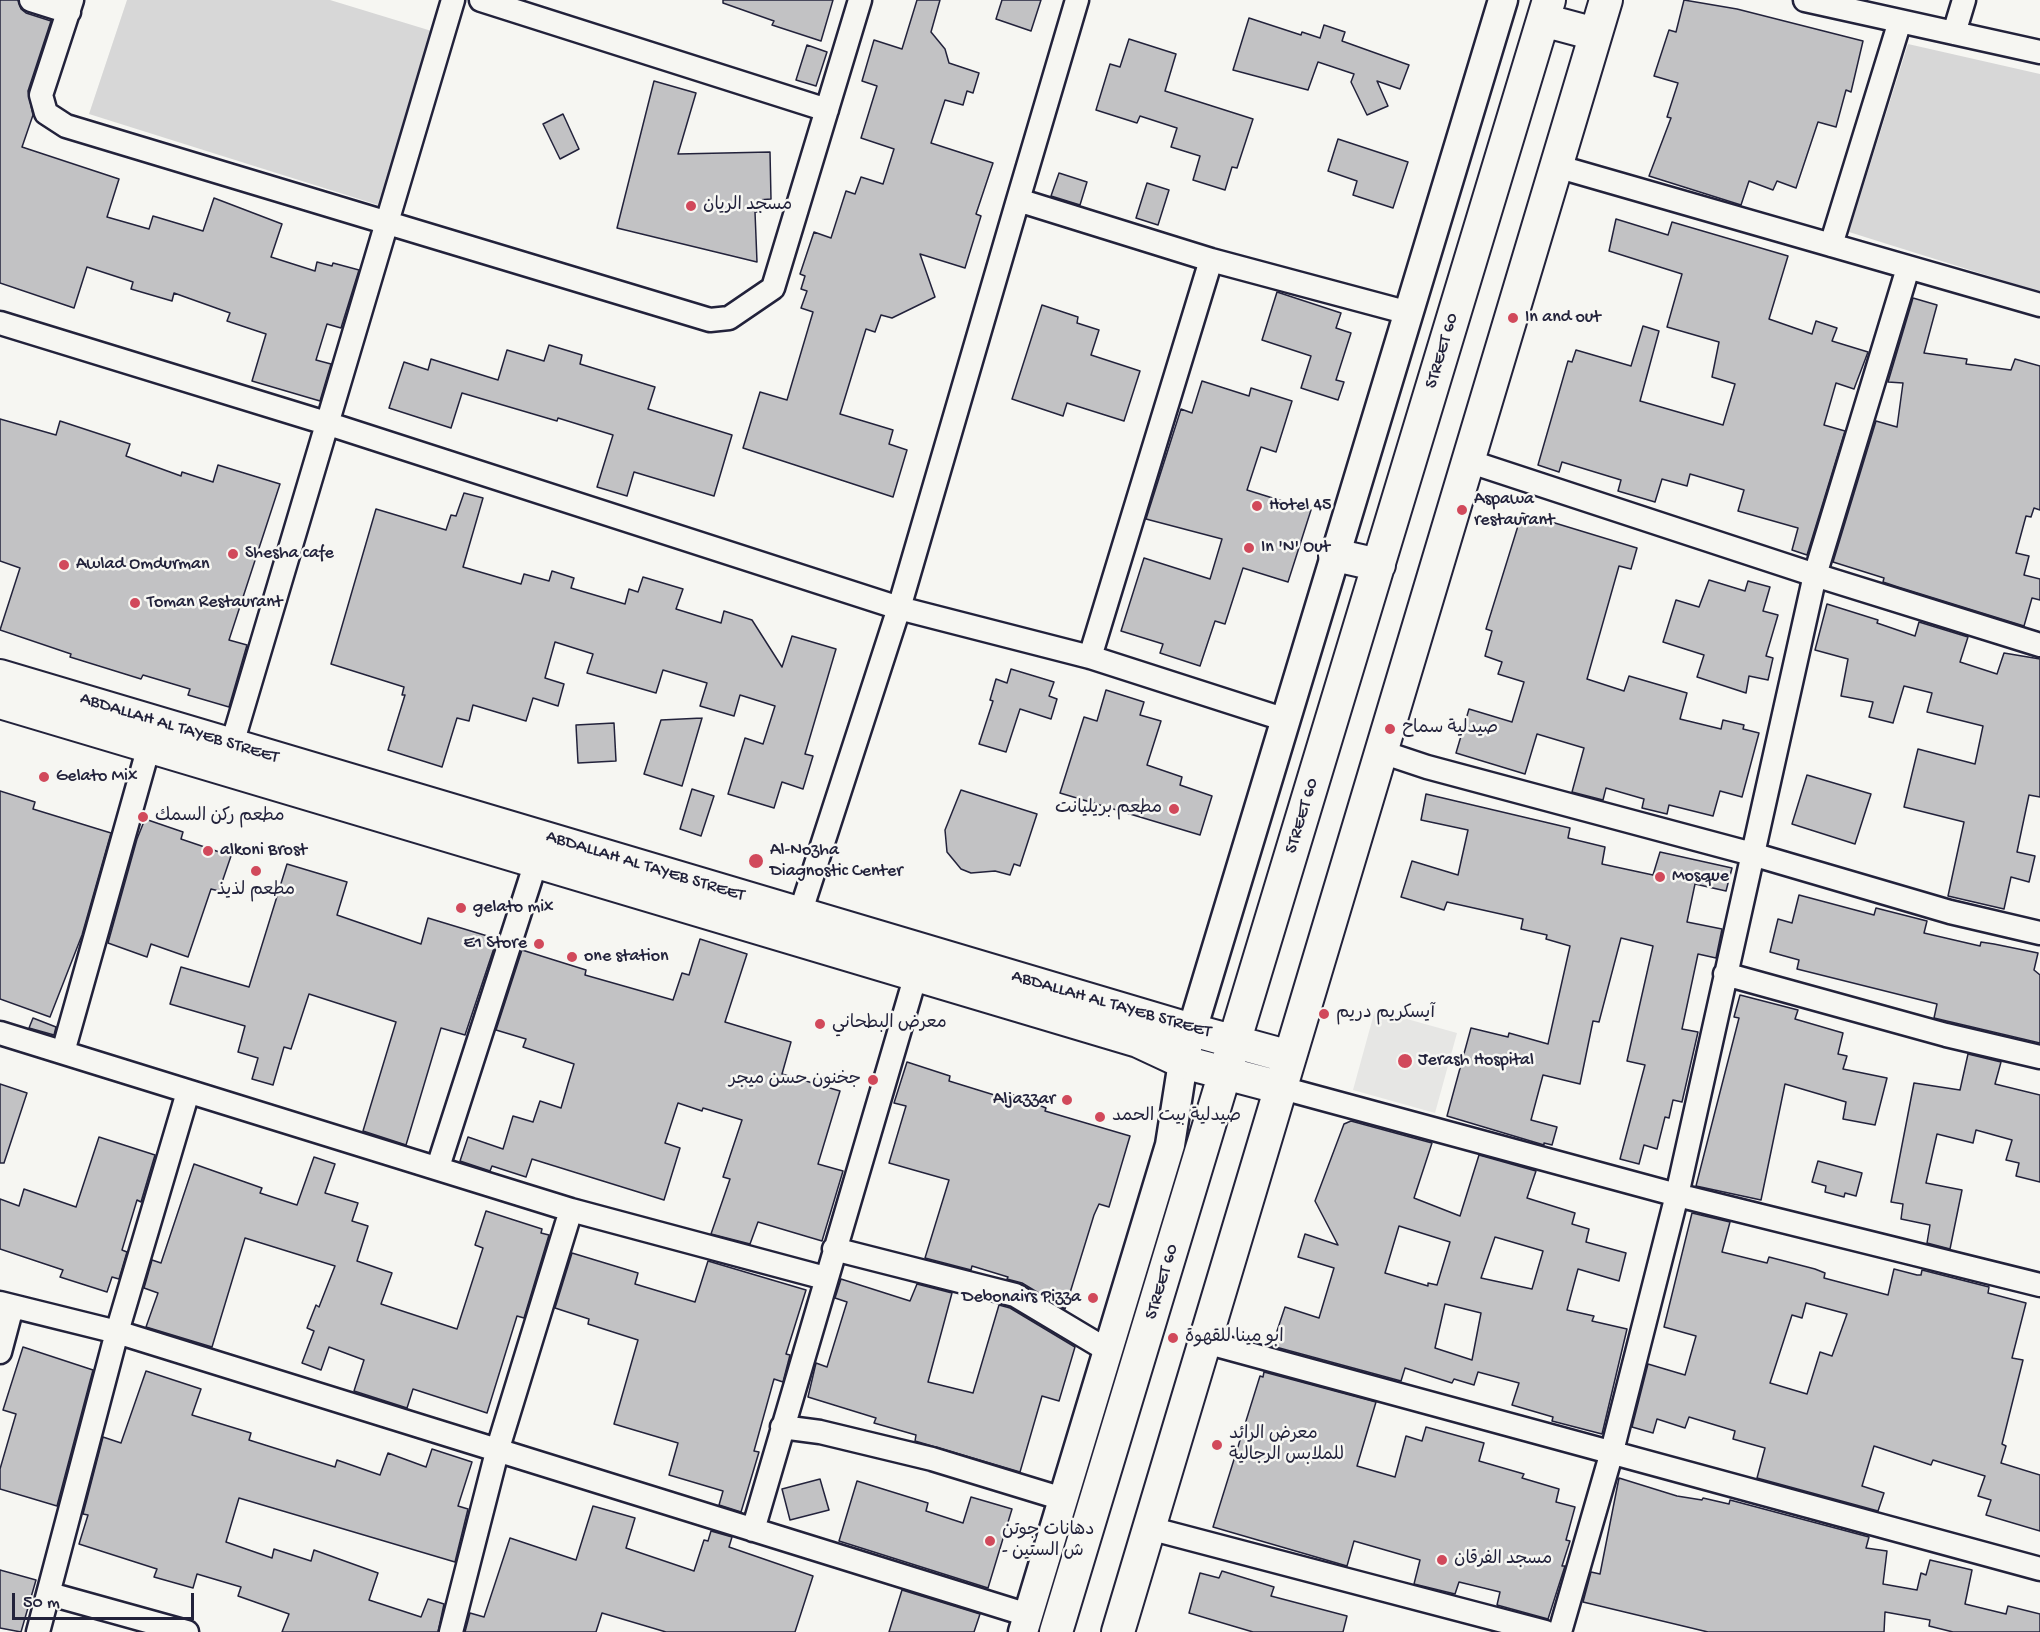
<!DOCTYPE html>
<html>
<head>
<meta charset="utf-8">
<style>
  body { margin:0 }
  #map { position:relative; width:2040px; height:1632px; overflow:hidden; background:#f6f6f2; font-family:"Gochi Hand",sans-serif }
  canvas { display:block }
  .scale { position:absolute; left:12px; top:1593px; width:182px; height:27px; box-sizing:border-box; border:3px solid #22223b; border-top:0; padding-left:8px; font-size:18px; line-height:21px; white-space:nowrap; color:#22223b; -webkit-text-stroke:4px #f6f6f2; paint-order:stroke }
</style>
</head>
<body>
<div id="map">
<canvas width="2040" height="1632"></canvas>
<div class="scale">50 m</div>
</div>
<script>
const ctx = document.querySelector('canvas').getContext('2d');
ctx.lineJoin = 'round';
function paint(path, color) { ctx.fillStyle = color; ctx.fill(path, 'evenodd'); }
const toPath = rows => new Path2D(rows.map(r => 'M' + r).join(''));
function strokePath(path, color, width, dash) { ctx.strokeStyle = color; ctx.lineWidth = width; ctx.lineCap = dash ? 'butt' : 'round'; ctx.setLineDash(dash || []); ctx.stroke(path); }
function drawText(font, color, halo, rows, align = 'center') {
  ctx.font = font + ' "Gochi Hand","Playpen Sans Arabic",sans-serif'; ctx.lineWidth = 5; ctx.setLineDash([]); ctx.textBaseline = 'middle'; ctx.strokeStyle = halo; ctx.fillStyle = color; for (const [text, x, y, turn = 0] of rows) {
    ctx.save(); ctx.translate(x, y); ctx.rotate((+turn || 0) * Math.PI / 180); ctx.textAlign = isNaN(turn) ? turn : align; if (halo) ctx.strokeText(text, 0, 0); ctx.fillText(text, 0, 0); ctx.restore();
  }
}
const built = toPath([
  [1375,1010,1457,1033,1435,1113,1353,1090]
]);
const green = toPath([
  [127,0,330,0,448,36,394,210,89,114],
  [1908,44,2040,74,2040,292,1849,232]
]);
const building = toPath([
  [0,0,18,0,21,9,26,13,51,21,28,91,33,115,22,147,119,179,107,217,149,229,153,216,203,231,214,198,282,224,271,257,315,271,317,262,332,266,333,263,359,270,341,328,327,324,316,360,331,364,320,401,252,381,266,334,227,321,230,313,174,293,172,301,131,289,133,282,87,267,74,308,0,283,0,0],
  [723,0,833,0,821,41,772,25,774,21,723,3,723,0],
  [917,0,940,0,931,32,945,49,949,63,979,73,973,93,967,91,963,105,945,100,931,143,993,163,976,214,981,216,965,268,920,254,935,297,892,318,881,315,875,332,866,329,840,414,893,430,889,444,907,450,893,497,743,448,760,392,787,400,813,312,801,308,807,291,801,289,805,276,800,274,814,232,831,238,846,191,855,194,861,177,883,184,894,149,861,138,877,86,862,81,874,40,902,49,917,0],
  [1002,0,1041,0,1031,31,996,19,1002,0],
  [1684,0,1737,9,1863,41,1851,92,1846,90,1836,127,1818,122,1796,188,1777,181,1773,190,1749,181,1741,205,1649,176,1671,118,1667,117,1678,83,1654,76,1669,30,1676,32,1684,0],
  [1249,18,1301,35,1302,32,1320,38,1324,25,1345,32,1342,41,1409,65,1400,89,1377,81,1388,106,1367,115,1351,82,1354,74,1318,62,1308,90,1233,70,1249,18],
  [1129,39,1176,54,1165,91,1253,119,1237,168,1232,167,1225,190,1193,180,1200,156,1171,147,1177,128,1140,116,1137,123,1096,110,1110,64,1120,67,1129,39],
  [807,45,827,52,816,86,796,80,807,45],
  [654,81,696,93,678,154,770,152,771,199,758,200,759,212,755,212,757,262,617,228,654,81],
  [563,114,579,149,560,159,543,124,563,114],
  [1338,139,1408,162,1393,208,1353,195,1357,181,1328,171,1338,139],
  [1059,173,1087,182,1080,205,1051,196,1059,173],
  [1147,183,1169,190,1158,225,1136,218,1147,183],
  [1616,219,1668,235,1672,222,1788,256,1769,319,1812,334,1816,321,1837,328,1832,341,1868,352,1854,389,1836,383,1824,425,1845,431,1807,555,1792,550,1798,528,1738,511,1744,490,1690,474,1687,486,1662,479,1655,502,1618,491,1621,480,1562,462,1559,472,1538,465,1568,361,1572,362,1576,350,1631,366,1643,326,1659,331,1640,401,1723,425,1735,384,1712,377,1719,342,1667,327,1682,274,1609,251,1616,219],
  [1277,292,1341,313,1336,328,1351,333,1336,380,1344,382,1338,400,1301,388,1311,356,1262,340,1277,292],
  [1913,298,1937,305,1924,353,1967,359,1966,364,2011,370,2015,359,2040,366,2040,510,2034,508,2031,517,2026,516,2016,553,2029,556,2024,575,2040,579,2040,600,2032,598,2024,626,1898,587,1883,582,1884,578,1833,562,1876,421,1897,427,1903,383,1888,382,1913,298],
  [1042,305,1078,317,1077,323,1099,330,1091,355,1140,371,1124,421,1067,403,1063,416,1012,399,1042,305],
  [549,345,582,355,580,364,655,387,648,409,732,435,714,496,634,472,627,496,597,487,613,435,558,418,557,421,462,393,451,428,389,408,404,362,428,370,431,359,498,380,507,350,544,361,549,345],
  [1202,381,1249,396,1251,388,1292,401,1276,452,1261,447,1247,490,1311,510,1288,582,1243,568,1225,624,1215,621,1200,666,1160,653,1163,644,1121,631,1144,558,1210,579,1222,539,1146,519,1181,409,1192,413,1202,381],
  [0,419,56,435,60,421,130,444,126,456,181,476,182,472,213,482,218,465,280,484,229,640,247,645,229,707,188,695,190,689,143,675,141,679,70,657,71,654,0,630,20,568,0,561,0,419],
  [464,493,483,498,463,567,521,584,524,574,549,581,552,571,574,578,571,588,625,604,629,589,638,592,643,577,683,589,676,609,721,623,724,611,752,620,782,667,792,636,836,649,805,754,813,756,803,789,782,782,774,808,728,794,745,738,763,744,775,706,740,695,734,716,700,706,707,683,663,670,656,693,587,673,593,654,555,642,545,678,564,684,558,706,533,698,526,721,473,705,469,721,457,718,442,767,388,750,405,695,402,695,404,687,331,664,353,588,376,509,446,530,451,515,456,516,464,493],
  [1522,513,1637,548,1631,569,1619,566,1587,679,1624,691,1629,676,1687,693,1680,719,1721,729,1723,720,1744,725,1743,729,1759,733,1742,797,1720,791,1713,816,1669,805,1667,814,1642,808,1644,799,1606,788,1603,800,1572,792,1584,748,1537,734,1525,774,1456,753,1469,709,1512,722,1524,682,1498,674,1502,662,1485,656,1492,631,1486,629,1522,513],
  [1709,580,1745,591,1748,581,1770,587,1763,611,1778,615,1766,656,1773,658,1768,680,1749,676,1746,693,1697,677,1704,655,1663,642,1676,600,1699,607,1709,580],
  [1827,604,1878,620,1877,623,1915,636,1919,622,1968,637,1960,662,1997,674,2004,653,2040,659,2040,797,2029,795,2017,852,2035,856,2029,882,2011,877,2004,909,1948,896,1964,822,1904,807,1918,749,1975,764,1983,726,1927,712,1932,693,1904,686,1893,723,1869,717,1873,702,1841,696,1848,659,1815,650,1827,604],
  [1011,669,1054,682,1049,696,1057,699,1051,719,1020,709,1006,752,979,744,993,701,990,700,996,679,1007,683,1011,669],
  [1106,690,1144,702,1140,715,1161,721,1147,765,1182,777,1180,785,1212,796,1200,835,1060,793,1084,717,1097,721,1106,690],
  [702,718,682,786,644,774,661,720,702,718],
  [614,723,616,761,578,763,576,725,614,723],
  [1807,775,1871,794,1855,844,1792,824,1807,775],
  [692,789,714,796,701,836,680,829,692,789],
  [961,790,1037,814,1020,866,1014,864,1010,875,995,871,971,873,961,869,947,852,945,830,961,790],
  [0,791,35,802,33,809,111,833,82,935,50,1017,0,999,0,791],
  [1426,794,1570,828,1568,838,1605,847,1602,864,1653,875,1660,852,1732,868,1726,891,1695,884,1687,922,1722,929,1716,958,1698,954,1682,1029,1698,1032,1682,1102,1673,1100,1669,1118,1665,1117,1657,1149,1644,1145,1639,1164,1620,1159,1645,1065,1627,1061,1653,946,1621,938,1599,1022,1593,1021,1580,1084,1543,1075,1531,1120,1557,1127,1552,1145,1544,1143,1544,1145,1447,1116,1471,1028,1508,1037,1509,1033,1548,1044,1570,946,1546,939,1547,935,1521,929,1523,919,1447,902,1444,910,1401,897,1412,861,1458,875,1468,830,1421,820,1426,794],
  [145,819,183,832,181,839,231,856,219,891,211,889,188,957,151,944,147,957,108,943,137,839,145,819],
  [287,864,347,882,337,915,421,944,428,918,494,938,496,942,465,1035,441,1028,406,1145,363,1131,396,1022,309,994,291,1049,284,1047,273,1085,252,1079,258,1058,238,1052,245,1026,170,1004,181,967,249,987,287,864],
  [1799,895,1874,915,1876,908,1927,921,1924,933,1980,946,1981,942,1994,944,2038,953,2034,970,2040,975,2040,1043,1934,1018,1937,1004,1797,969,1799,960,1770,952,1778,919,1792,923,1799,895],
  [700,939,747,954,725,1022,791,1042,782,1074,840,1091,818,1164,843,1171,822,1241,758,1222,750,1244,711,1234,730,1179,723,1177,742,1120,703,1108,702,1111,678,1103,665,1143,680,1148,664,1200,532,1159,526,1177,492,1166,490,1171,460,1161,468,1137,503,1149,513,1116,533,1122,540,1101,561,1108,568,1084,574,1064,523,1047,526,1039,496,1030,522,950,586,970,585,975,673,1000,682,973,689,975,700,939],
  [1740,995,1798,1010,1795,1019,1843,1033,1838,1054,1847,1056,1843,1069,1887,1078,1875,1125,1843,1119,1846,1102,1785,1084,1761,1200,1696,1186,1739,1018,1734,1017,1740,995],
  [33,1018,56,1027,54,1035,29,1028,33,1018],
  [1968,1054,2001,1062,1995,1084,2040,1095,2040,1182,2016,1176,2019,1163,2006,1160,2012,1140,1976,1130,1973,1143,1937,1134,1926,1183,1962,1190,1950,1249,1927,1243,1930,1225,1901,1219,1903,1204,1891,1202,1914,1083,1960,1090,1968,1054],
  [907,1062,950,1076,949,1081,1004,1098,1006,1092,1046,1108,1045,1111,1130,1136,1109,1207,1099,1204,1094,1215,1065,1309,1022,1283,1007,1279,1008,1277,972,1266,971,1270,925,1258,949,1180,889,1163,906,1106,894,1103,907,1062],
  [0,1084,27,1093,4,1163,0,1163,0,1084],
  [1351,1121,1432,1143,1414,1198,1460,1216,1479,1155,1536,1171,1527,1198,1575,1213,1572,1224,1589,1229,1586,1242,1626,1253,1619,1281,1578,1269,1567,1310,1594,1316,1592,1321,1627,1329,1602,1434,1552,1421,1553,1417,1512,1405,1519,1383,1478,1372,1474,1385,1454,1379,1452,1383,1405,1368,1401,1381,1272,1346,1285,1307,1319,1318,1334,1268,1298,1257,1305,1234,1338,1245,1315,1201,1344,1124,1351,1121],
  [1399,1226,1450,1242,1437,1285,1428,1283,1428,1286,1385,1273,1399,1226],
  [1495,1237,1543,1251,1532,1289,1481,1278,1495,1237],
  [1445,1304,1481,1313,1472,1360,1435,1348,1445,1304],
  [99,1137,155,1155,141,1202,137,1200,122,1250,127,1252,119,1279,112,1277,107,1292,60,1277,63,1270,0,1249,0,1199,19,1206,24,1189,76,1207,99,1137],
  [314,1157,335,1164,325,1193,358,1203,352,1221,368,1226,357,1261,392,1273,381,1304,457,1329,483,1248,475,1245,486,1211,542,1229,541,1233,549,1235,524,1318,517,1316,487,1413,413,1389,407,1408,354,1391,364,1360,329,1347,321,1370,302,1363,314,1331,307,1328,316,1305,319,1307,335,1266,245,1238,212,1347,146,1327,158,1293,144,1288,152,1260,161,1263,194,1164,262,1188,260,1193,297,1205,314,1157],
  [1818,1161,1862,1173,1856,1196,1845,1193,1844,1197,1825,1192,1826,1186,1812,1182,1818,1161],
  [1692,1213,1730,1222,1722,1252,1767,1263,1769,1257,1815,1269,1825,1273,1824,1278,1888,1295,1894,1269,1917,1275,1921,1275,1922,1270,1989,1287,1988,1293,2026,1303,2012,1358,2023,1360,2002,1444,2006,1446,2001,1463,2040,1475,2040,1531,1986,1515,1991,1500,1978,1496,1985,1476,1933,1460,1931,1465,1874,1446,1862,1486,1884,1493,1878,1511,1757,1478,1765,1448,1733,1439,1735,1431,1689,1417,1685,1428,1657,1419,1653,1433,1632,1427,1648,1364,1685,1375,1696,1336,1664,1327,1692,1213],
  [1806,1303,1847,1314,1832,1356,1820,1352,1807,1394,1770,1383,1792,1315,1802,1318,1806,1303],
  [572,1253,638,1273,635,1284,695,1302,708,1261,806,1290,786,1354,790,1355,783,1382,774,1379,754,1451,759,1452,741,1512,719,1505,723,1491,669,1475,678,1443,614,1424,638,1340,588,1324,589,1319,555,1308,572,1253],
  [841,1279,910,1301,917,1284,952,1293,928,1382,973,1393,999,1305,1010,1308,1075,1347,1059,1401,1042,1396,1020,1472,915,1441,916,1435,874,1423,876,1418,808,1397,816,1363,827,1367,847,1302,835,1298,841,1279],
  [23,1347,93,1370,57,1506,0,1489,0,1469,16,1414,3,1410,23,1347],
  [146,1371,201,1389,192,1415,251,1433,249,1440,335,1467,337,1460,380,1475,388,1453,426,1467,432,1449,472,1462,458,1506,468,1509,455,1562,239,1498,226,1542,272,1558,274,1549,311,1561,314,1550,378,1573,369,1600,421,1617,428,1599,444,1604,438,1632,282,1632,289,1614,238,1596,241,1587,197,1574,193,1588,154,1577,157,1569,79,1544,88,1515,83,1514,103,1437,121,1443,146,1371],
  [1264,1372,1376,1402,1357,1466,1395,1477,1406,1436,1422,1441,1426,1427,1484,1443,1479,1461,1524,1474,1522,1478,1559,1489,1556,1502,1575,1507,1566,1540,1570,1541,1562,1566,1565,1566,1548,1619,1497,1605,1500,1592,1459,1582,1455,1594,1414,1584,1420,1560,1354,1541,1347,1566,1213,1527,1260,1376,1263,1377,1264,1372],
  [1619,1478,1677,1496,1702,1500,1703,1498,1729,1504,1730,1500,1869,1537,1866,1548,1887,1551,1883,1584,1917,1590,1921,1573,1926,1575,1930,1560,1972,1570,1965,1604,2006,1614,2008,1606,2040,1614,2040,1632,1953,1632,1929,1626,1930,1620,1885,1612,1884,1632,1708,1632,1583,1602,1591,1572,1600,1574,1619,1478],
  [820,1479,829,1510,790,1520,782,1489,820,1479],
  [857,1481,928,1503,926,1511,963,1523,971,1497,1012,1509,988,1588,839,1541,857,1481],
  [593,1506,635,1518,626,1548,694,1571,704,1540,708,1541,711,1531,732,1537,729,1547,813,1576,795,1632,666,1632,602,1613,596,1632,465,1632,470,1613,484,1617,510,1538,576,1560,593,1506],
  [0,1570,36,1580,21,1632,0,1628,0,1570],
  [1222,1571,1274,1587,1271,1596,1347,1616,1343,1632,1253,1632,1189,1613,1200,1573,1219,1578,1222,1571],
  [902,1590,980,1614,974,1632,889,1632,902,1590]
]);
const minor = toPath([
  [31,0,69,12],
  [72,0,41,95,46,113,66,126,710,320,729,318,773,288,860,0],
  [481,0,827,110],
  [1805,0,2040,52],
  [1954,33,1964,0],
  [1556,166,2040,305],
  [1018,200,1077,0],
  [1831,245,1900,21],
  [0,323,329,424,899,608,1090,657,1286,720],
  [1468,461,1815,575,2040,645],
  [1090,657,1211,260],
  [232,744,453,0],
  [1382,752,1427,767,1752,854,1950,912,2040,933],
  [796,926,899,608,1018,200,1211,260,1409,313],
  [1725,974,1946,1035,2040,1057],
  [0,1033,571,1210,825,1278],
  [63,1052,153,732],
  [1282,1088,1677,1195,2040,1285],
  [438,1167,536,862],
  [834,1249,1015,1295,1107,1350],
  [0,1303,117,1332,1028,1615],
  [1205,1342,2040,1569],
  [0,1352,12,1307],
  [782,1427,820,1432,932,1459,1063,1499],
  [1149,1528,1545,1632],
  [753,1530,920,961],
  [50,1594,187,1632],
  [38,1632,117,1332,188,1092],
  [451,1632,498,1448,571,1210],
  [1560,1632,1611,1455,1677,1195,1815,575,1908,268]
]);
const tertiary = toPath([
  [1023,1632,1170,1145,1183,1062,1192,1030,1503,0]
]);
const secondary = toPath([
  [1543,20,1595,34],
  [1335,555,1379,565],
  [0,676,1192,1030,1290,1057],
  [0,702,1138,1041,1183,1062,1282,1088],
  [1056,1632,1549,0],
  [1118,1632,1606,0]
]);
const markers = [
  [691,206,6,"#d1495b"],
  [1513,318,6,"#d1495b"],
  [1257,506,6,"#d1495b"],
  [1462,510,6,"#d1495b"],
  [1249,548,6,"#d1495b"],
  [233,554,6,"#d1495b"],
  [64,565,6,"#d1495b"],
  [135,603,6,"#d1495b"],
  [1390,729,6,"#d1495b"],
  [44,777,6,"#d1495b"],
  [1174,809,6,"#d1495b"],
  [143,817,6,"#d1495b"],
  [208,851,6,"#d1495b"],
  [756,861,8,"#d1495b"],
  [256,871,6,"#d1495b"],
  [1660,877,6,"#d1495b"],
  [461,908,6,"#d1495b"],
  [539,944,6,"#d1495b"],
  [572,957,6,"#d1495b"],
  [1324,1014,6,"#d1495b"],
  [820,1024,6,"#d1495b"],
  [1405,1061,8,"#d1495b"],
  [873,1080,6,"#d1495b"],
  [1067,1100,6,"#d1495b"],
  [1100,1117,6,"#d1495b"],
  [1093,1298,6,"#d1495b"],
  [1173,1338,6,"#d1495b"],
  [1217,1445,6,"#d1495b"],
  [990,1541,6,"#d1495b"],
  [1442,1560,6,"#d1495b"]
];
const poiNames = [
  ["مسجد الريان",703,206],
  ["In and out",1525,318],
  ["Aspawa",1474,500],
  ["restaurant",1474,521],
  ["Hotel 45",1269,506],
  ["In 'N' Out",1261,548],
  ["Shesha cafe",245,554],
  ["Awlad Omdurman",76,565],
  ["Toman Restaurant",147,603],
  ["صيدلية سماح",1402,729],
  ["Gelato Mix",56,777],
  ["مطعم بريليانت",1162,809,"right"],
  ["مطعم ركن السمك",155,817],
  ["alkoni Brost",220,851],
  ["Al-Nozha",770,851],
  ["Diagnostic Center",770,872],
  ["Mosque",1672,877],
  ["مطعم لذيذ",256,891,"center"],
  ["gelato mix",473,908],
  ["E1 Store",527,944,"right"],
  ["one station",584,957],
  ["آيسكريم دريم",1336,1014],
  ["معرض البطحاني",832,1024],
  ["Jerash Hospital",1418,1061],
  ["جخنون حسن ميجر",861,1080,"right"],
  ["Aljazzar",1055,1100,"right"],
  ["صيدلية بيت الحمد",1112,1117],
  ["Debonairs Pizza",1081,1298,"right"],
  ["ابو مينا للقهوة",1185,1338],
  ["معرض الرائد",1229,1435],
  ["للملابس الرجالية",1229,1456],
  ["دهانات جوتن",1002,1531],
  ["- ش الستين",1002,1552],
  ["مسجد الفرقان",1454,1560]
];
const streetNames = [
  ["STREET 60",1443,351,-73],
  ["ABDALLAH AL TAYEB STREET",179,729,17],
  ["STREET 60",1303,816,-73],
  ["ABDALLAH AL TAYEB STREET",645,867,17],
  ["ABDALLAH AL TAYEB STREET",1111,1005,16],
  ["STREET 60",1163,1282,-73]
];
paint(built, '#e6e6e4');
paint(green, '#d7d7d7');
paint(building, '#c2c2c4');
strokePath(building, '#22223b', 1.5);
strokePath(minor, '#22223b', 27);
strokePath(tertiary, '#22223b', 33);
strokePath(secondary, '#22223b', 36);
strokePath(minor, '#f6f6f2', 22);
strokePath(tertiary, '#f6f6f2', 28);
strokePath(secondary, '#f6f6f2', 32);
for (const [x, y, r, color] of markers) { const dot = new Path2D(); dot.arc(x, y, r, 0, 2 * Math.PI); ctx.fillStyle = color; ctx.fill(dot); strokePath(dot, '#f6f6f2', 2); }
drawText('18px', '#22223b', '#f6f6f2', poiNames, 'left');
drawText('18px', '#22223b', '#f6f6f2', streetNames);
</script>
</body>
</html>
